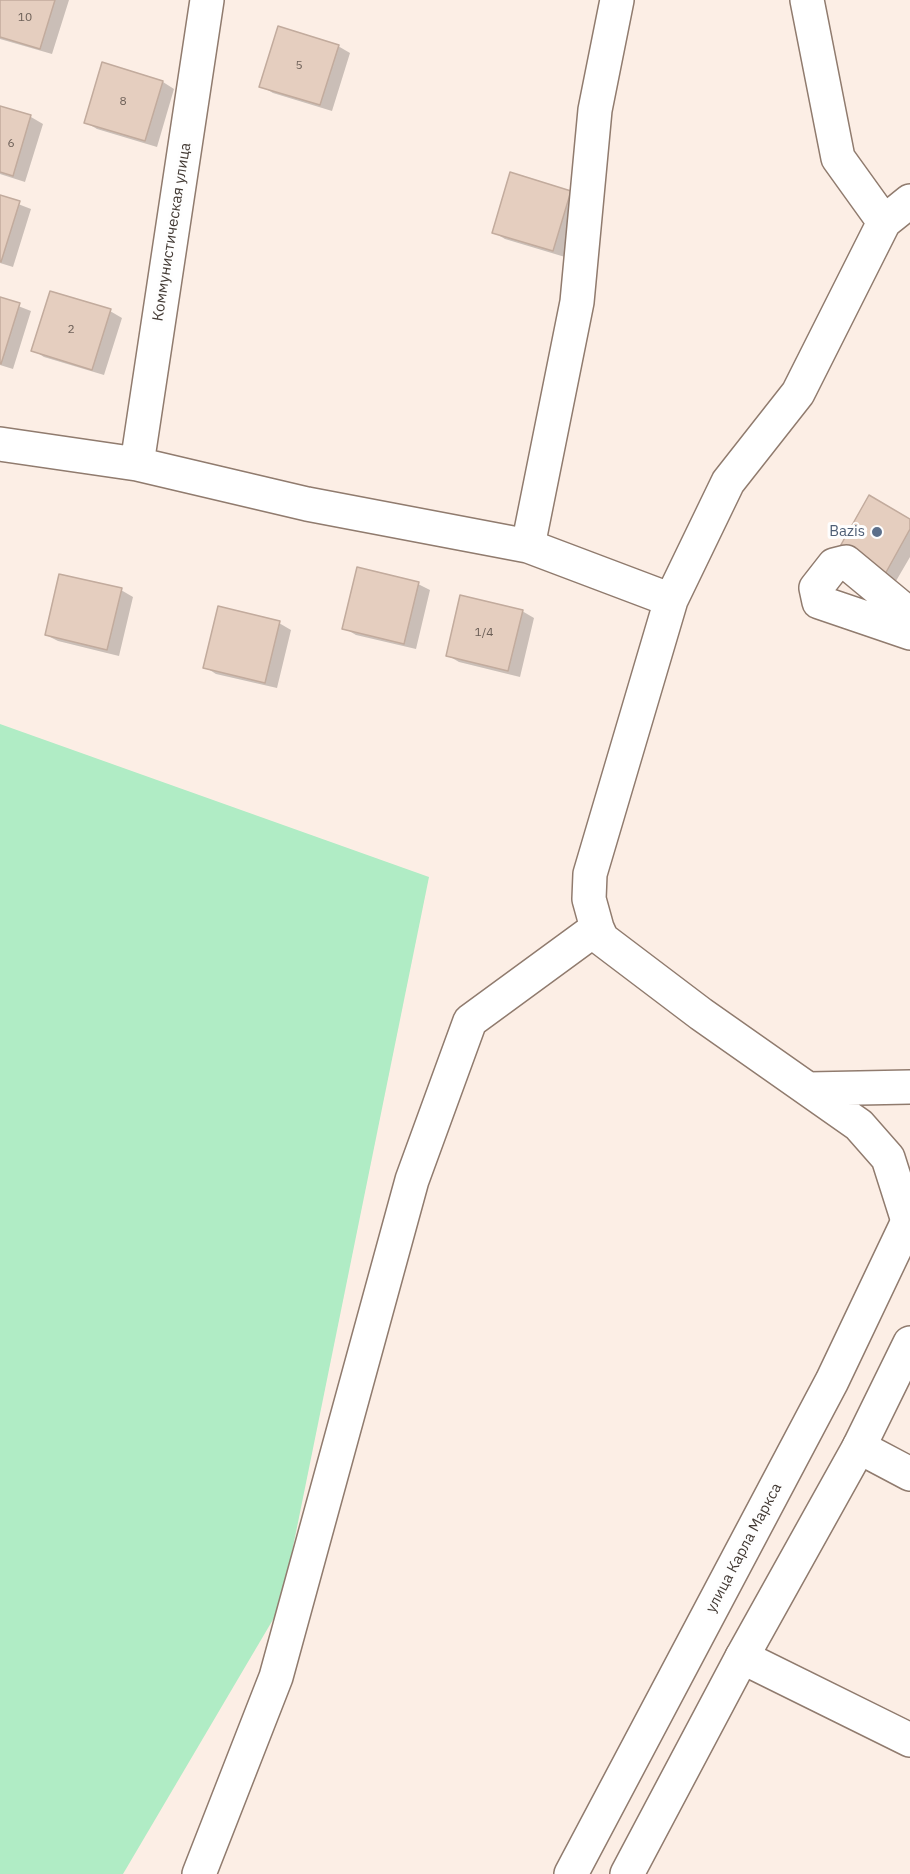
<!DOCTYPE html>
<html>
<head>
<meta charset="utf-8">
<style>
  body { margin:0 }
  canvas { display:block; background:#fceee5 }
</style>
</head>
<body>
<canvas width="910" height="1874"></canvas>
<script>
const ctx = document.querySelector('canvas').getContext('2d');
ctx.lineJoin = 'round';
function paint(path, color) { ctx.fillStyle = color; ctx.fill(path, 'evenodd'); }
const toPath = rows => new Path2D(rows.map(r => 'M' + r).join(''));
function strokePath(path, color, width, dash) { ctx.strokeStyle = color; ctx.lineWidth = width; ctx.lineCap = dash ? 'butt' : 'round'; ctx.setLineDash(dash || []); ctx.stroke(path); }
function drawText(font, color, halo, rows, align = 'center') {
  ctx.font = font + ' "IBM Plex Sans",sans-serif'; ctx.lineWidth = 6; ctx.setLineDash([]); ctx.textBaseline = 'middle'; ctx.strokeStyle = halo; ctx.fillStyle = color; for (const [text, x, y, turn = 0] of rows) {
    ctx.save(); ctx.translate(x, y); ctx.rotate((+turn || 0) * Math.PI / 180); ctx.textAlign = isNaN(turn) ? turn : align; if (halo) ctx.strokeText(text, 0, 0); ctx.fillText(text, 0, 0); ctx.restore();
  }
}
const green = toPath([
  [0,724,429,877,281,1606,123,1874,0,1874]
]);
const shadow = toPath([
  [0,0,69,0,52,54,0,39],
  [338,46,350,53,332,111,273,93,261,86],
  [163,82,174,89,157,147,97,129,85,122],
  [0,108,31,117,43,124,25,182,0,174],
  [570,192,582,199,565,257,505,239,493,232],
  [0,197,31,209,13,267,0,263],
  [0,299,31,311,13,369,0,365],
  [110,311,122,318,104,375,44,357,33,350],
  [910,520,910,557,896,581,840,549],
  [418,584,430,590,416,649,356,635,344,628],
  [121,590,133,597,119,656,58,641,46,635],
  [522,611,534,618,520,677,459,662,447,655],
  [279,623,291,630,277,688,216,674,205,667]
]);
const building = toPath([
  [0,0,55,0,40,49,0,37,0,0],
  [278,26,339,45,320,105,259,87,278,26],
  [102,62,163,81,145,141,84,123,102,62],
  [0,106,31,115,13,176,0,172,0,106],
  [510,172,571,191,553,251,492,233,510,172],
  [0,195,20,201,1,262,0,261,0,195],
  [50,291,111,309,92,370,31,351,50,291],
  [0,297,20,303,1,364,0,363,0,297],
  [869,495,910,519,910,529,884,576,838,550,869,495],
  [357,567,419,582,404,644,342,629,357,567],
  [59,574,122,588,107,650,45,635,59,574],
  [460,595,523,610,508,671,446,656,460,595],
  [218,606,280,621,265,683,203,668,218,606]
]);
const minor = toPath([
  [807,0,838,158,884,222],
  [0,444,137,464,307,504,528,546,671,600,590,874,589,899,597,928,602,939,701,1014,859,1125,888,1158,908,1221],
  [137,464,207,0],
  [528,546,577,302,595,110,617,0],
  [671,600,728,482,798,393,884,222,910,201],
  [910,615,846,562,834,565,816,588,819,602,910,633],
  [809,1089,910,1087],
  [859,1447,910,1474],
  [742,1657,910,1740],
  [199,1874,276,1677,412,1180,470,1021,597,928]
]);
const major = toPath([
  [571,1874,832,1381,910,1217],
  [627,1874,742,1657,859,1447,910,1343]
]);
const markers = [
  [877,532,6,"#5c6f8a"]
];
const numberNames = [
  ["10",25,18],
  ["5",299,66],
  ["8",123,102],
  ["6",11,144],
  ["2",71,330],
  ["1/4",484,633]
];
const streetNames = [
  ["Коммунистическая улица",172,232,-81],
  ["улица Карла Маркса",744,1548,-62]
];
const serviceNames = [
  ["Bazis",865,532]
];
paint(green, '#b0ecc5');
paint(shadow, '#0003');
paint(building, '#e5cebf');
strokePath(building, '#c2ab9d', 1.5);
strokePath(minor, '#907b6e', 36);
strokePath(major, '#907b6e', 36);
strokePath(minor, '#fff', 33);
strokePath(major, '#fff', 33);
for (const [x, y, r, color] of markers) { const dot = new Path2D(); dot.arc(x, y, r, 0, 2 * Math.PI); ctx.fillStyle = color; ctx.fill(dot); strokePath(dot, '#fefefe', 2); }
drawText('12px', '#6c5f57', null, numberNames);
drawText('15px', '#433a34', '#fefefe', streetNames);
drawText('15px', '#4e5e75', '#fefefe', serviceNames, 'right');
</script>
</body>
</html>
